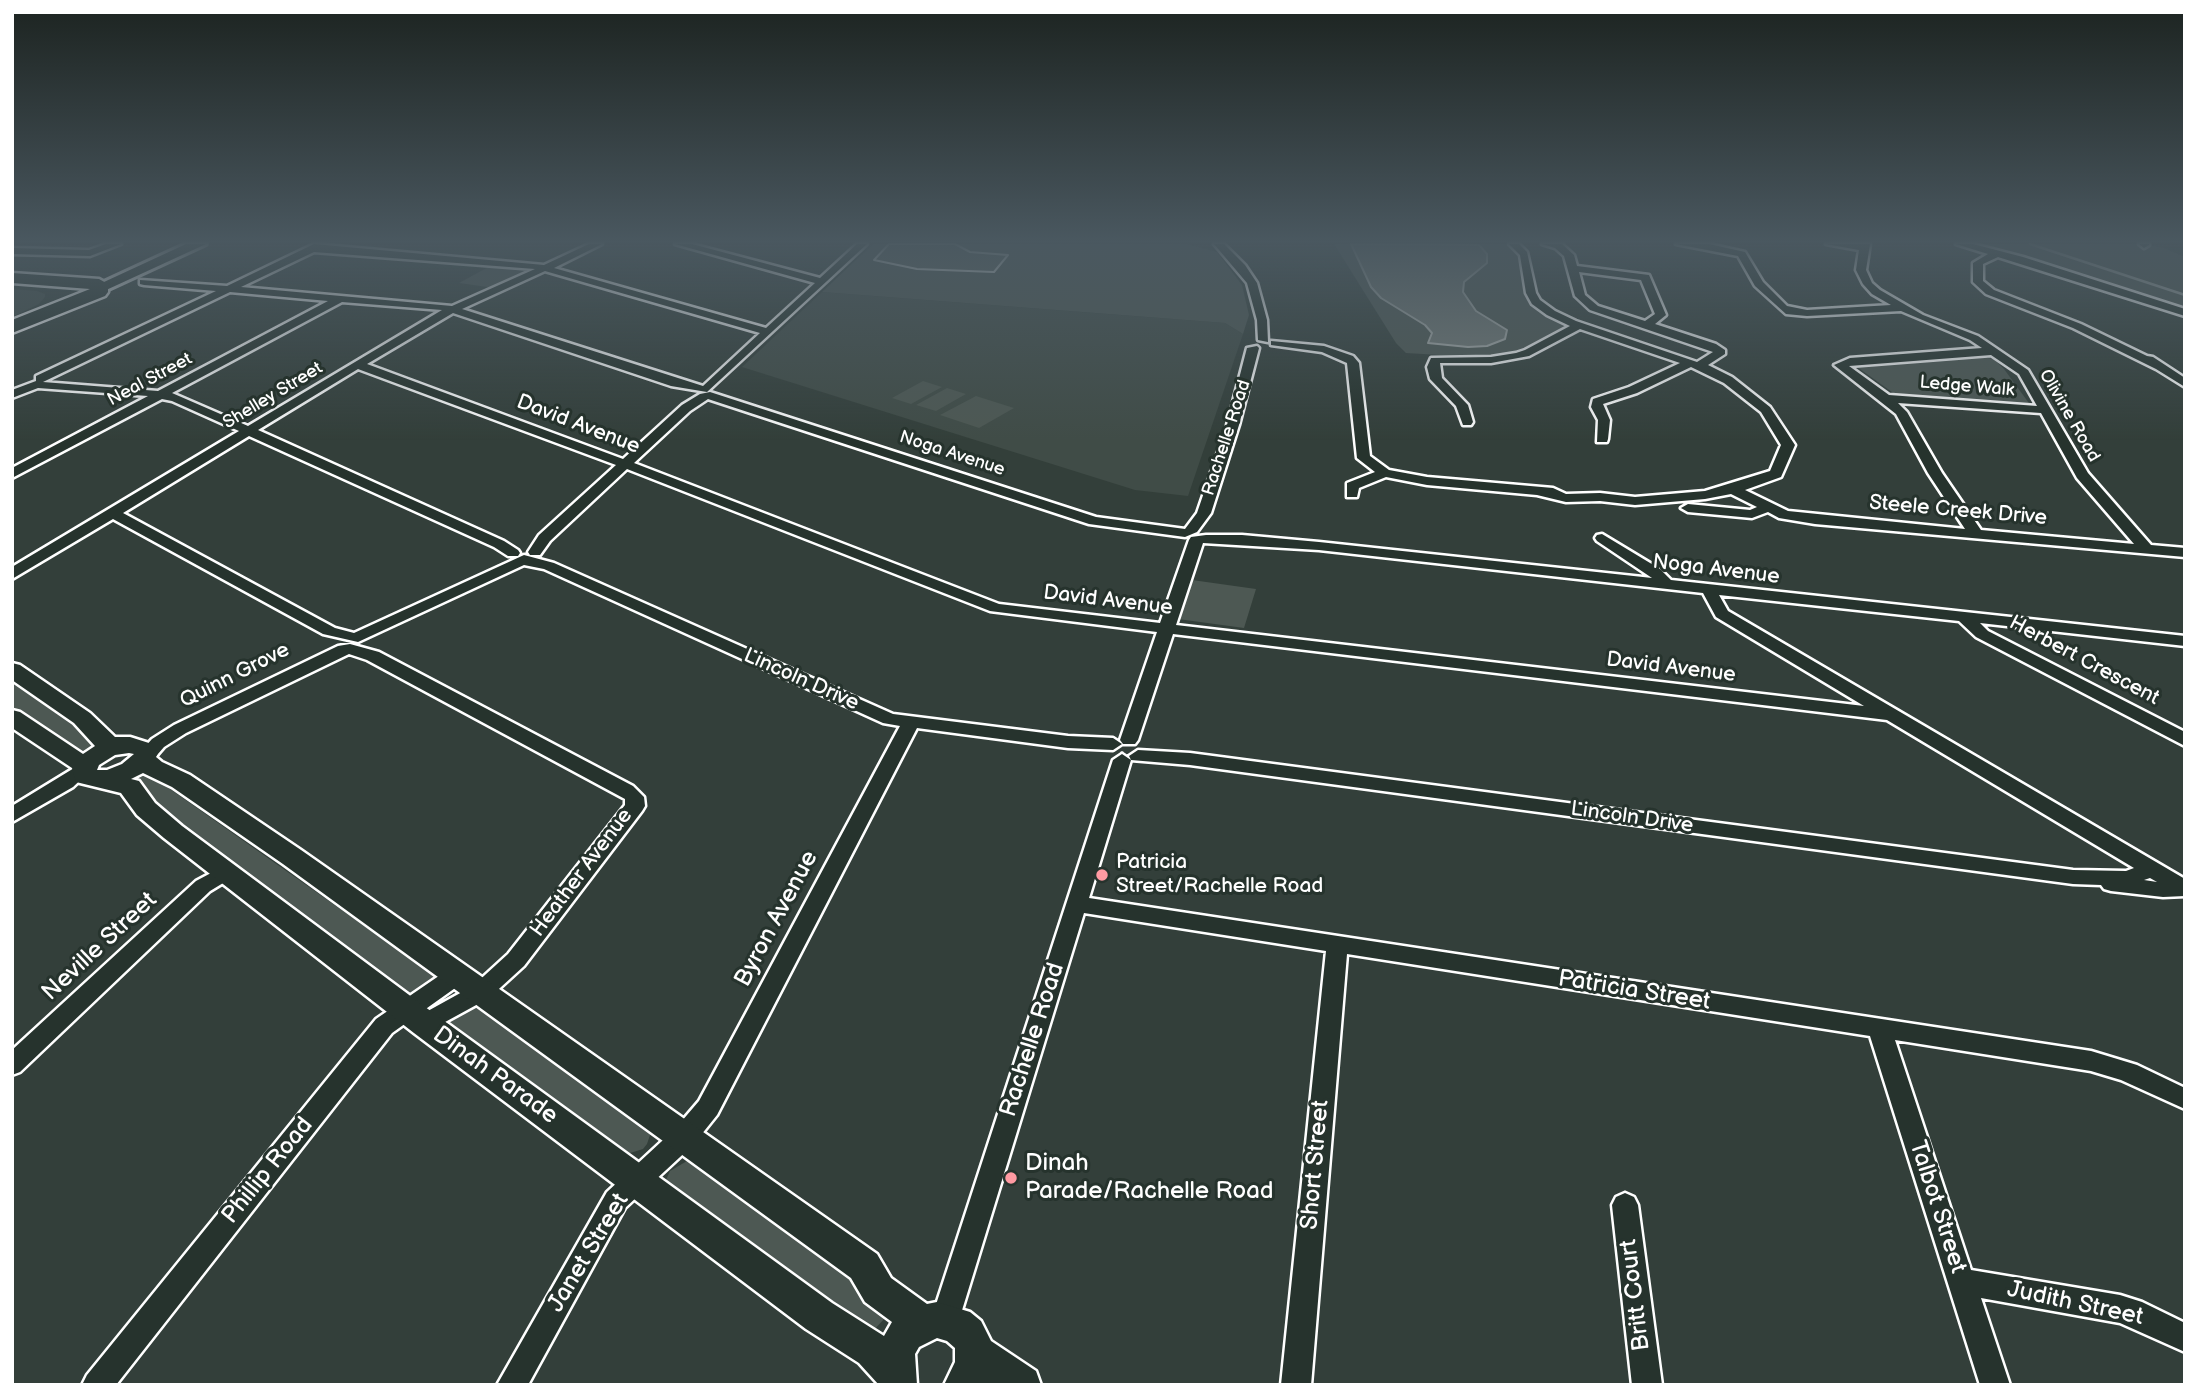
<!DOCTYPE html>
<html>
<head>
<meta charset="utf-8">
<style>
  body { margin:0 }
  #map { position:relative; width:2197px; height:1397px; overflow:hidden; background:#333f3a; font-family:"Balsamiq Sans",sans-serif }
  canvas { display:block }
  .frame { position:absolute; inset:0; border:14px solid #fff; pointer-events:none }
</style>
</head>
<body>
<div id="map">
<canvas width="2197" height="1397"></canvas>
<div class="frame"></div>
</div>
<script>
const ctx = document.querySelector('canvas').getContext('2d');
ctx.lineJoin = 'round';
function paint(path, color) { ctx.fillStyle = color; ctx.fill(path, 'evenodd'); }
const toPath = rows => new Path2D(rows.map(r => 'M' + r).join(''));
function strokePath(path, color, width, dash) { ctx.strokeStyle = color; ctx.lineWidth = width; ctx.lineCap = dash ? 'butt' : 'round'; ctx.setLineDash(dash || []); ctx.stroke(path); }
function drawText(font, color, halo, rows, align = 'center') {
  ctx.font = font + ' "Balsamiq Sans",sans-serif'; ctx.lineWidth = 6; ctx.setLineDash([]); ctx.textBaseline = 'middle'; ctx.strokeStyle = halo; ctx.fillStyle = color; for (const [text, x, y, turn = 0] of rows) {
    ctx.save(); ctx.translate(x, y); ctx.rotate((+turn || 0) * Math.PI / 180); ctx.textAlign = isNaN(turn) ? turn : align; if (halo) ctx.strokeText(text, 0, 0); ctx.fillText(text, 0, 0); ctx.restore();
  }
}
const built = toPath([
  [12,289,37,291,45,294,45,297,39,304,12,317],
  [822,292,1225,323,1243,334,1188,496,1135,490,742,367]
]);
const green = toPath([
  [873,244,1187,244,1217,252,1242,285,1249,315,1243,334,1225,323,822,292],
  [1334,244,1505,244,1517,252,1528,296,1564,323,1565,328,1525,349,1501,355,1474,357,1406,353,1396,343],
  [1984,244,2146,244,2164,248,2185,257,2185,309],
  [492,265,533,268,533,270,494,288,459,283],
  [1982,357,1994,359,2004,369,2034,410,1903,400,1853,364],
  [923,381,942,387,911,404,892,398],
  [947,388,966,394,936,411,916,405],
  [976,396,1014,408,979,428,940,415],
  [1192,580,1256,589,1244,628,1178,619],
  [12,676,64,713,103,749,87,757,73,751,12,707],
  [143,770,434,975,435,983,420,996,405,996,160,808,143,786,123,778],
  [474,1007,481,1008,651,1132,647,1144,643,1149,627,1154,448,1025,452,1017,464,1008],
  [687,1161,697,1161,855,1273,885,1318,872,1332,667,1188,666,1180,670,1171]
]);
const water = toPath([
  [1351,244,1479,245,1487,254,1487,263,1464,282,1463,292,1476,311,1507,330,1505,339,1487,346,1468,347,1428,343,1432,333,1425,325,1381,298,1371,287,1351,244]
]);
const stream = toPath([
  [2030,244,2185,295]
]);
const building = toPath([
  [889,244,955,244,970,252,1008,255,994,272,917,269,874,260,889,244]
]);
const minor = toPath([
  [106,244,121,244,90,256,12,254,12,248,89,250,106,244],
  [314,244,544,265,589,244,602,244,554,268,766,328,815,283,675,244,692,244,820,278,857,244,867,244,707,392,671,386,453,313,367,364,623,459,682,405,700,394,710,392,1096,517,1185,529,1197,513,1227,425,1247,348,1257,346,1259,348,1239,425,1211,513,1197,532,1185,537,1089,524,708,399,690,411,634,463,999,604,1160,623,1189,540,1191,537,1206,535,1242,535,1319,542,1652,578,1597,541,1595,538,1597,535,1602,534,1660,569,1671,580,2185,636,2185,646,1980,623,1988,631,2185,732,2185,746,1976,637,1959,621,1719,595,1728,611,2185,879,2185,896,2163,897,2111,891,2104,889,2101,885,2073,884,1190,765,1131,760,1129,756,1138,750,1190,753,2073,870,2126,871,2134,868,1887,720,1173,634,1138,740,1135,744,1123,744,1120,740,1157,632,990,611,627,469,550,541,540,555,530,555,528,552,539,535,616,465,358,369,258,430,504,541,518,550,520,553,518,556,508,556,494,547,249,436,123,513,335,628,354,633,524,555,554,563,893,714,1068,736,1113,738,1122,744,1113,750,1068,748,917,728,717,1115,693,1145,625,1208,528,1385,497,1385,607,1192,675,1129,699,1101,900,726,883,723,544,569,524,565,358,642,323,634,113,519,12,579,12,567,239,431,172,401,162,399,12,478,12,468,148,396,38,388,12,398,12,390,36,381,36,376,216,291,144,285,140,284,140,280,227,286,314,244],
  [314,252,535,269,452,306,241,287,314,252],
  [545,271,760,333,703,386,462,309,545,271],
  [230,292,328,301,158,391,43,382,230,292],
  [342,302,442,310,248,426,172,393,342,302],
  [1203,543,1319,550,1703,593,1716,617,1864,706,1176,625,1203,543],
  [2150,878,2157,882,2144,880,2150,878],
  [1214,244,1224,244,1245,265,1257,283,1267,320,1268,342,1258,340,1257,320,1247,283,1214,244],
  [1509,244,1519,244,1527,252,1536,293,1540,300,1555,311,1576,321,1697,362,1713,352,1590,310,1575,296,1564,256,1555,248,1542,244,1562,244,1574,255,1577,266,1649,275,1666,315,1655,324,1716,344,1725,350,1725,354,1708,365,1732,377,1770,407,1795,445,1781,477,1745,490,1788,511,1965,529,1928,473,1896,414,1834,365,1850,358,1982,348,1970,340,1901,311,1807,316,1786,314,1755,286,1738,256,1676,244,1709,244,1745,252,1763,282,1787,306,1807,310,1891,305,1872,294,1863,284,1856,270,1859,250,1826,244,1870,244,1866,270,1872,283,1880,290,1923,315,1978,336,2028,370,2088,473,2151,545,2185,548,2185,557,1815,524,1779,518,1768,512,1752,518,1688,512,1681,508,1688,504,1750,510,1757,507,1731,494,1705,499,1635,505,1600,501,1566,502,1537,495,1427,485,1386,477,1359,488,1357,497,1347,497,1347,483,1375,472,1357,458,1347,363,1322,352,1271,345,1271,341,1324,346,1353,356,1359,363,1370,456,1389,470,1427,477,1553,488,1566,494,1600,493,1635,497,1705,491,1770,471,1781,445,1761,412,1724,383,1691,367,1637,393,1603,404,1610,420,1608,439,1607,442,1597,442,1598,420,1591,407,1593,399,1629,387,1680,363,1580,329,1529,356,1491,363,1440,363,1442,378,1468,405,1473,422,1471,425,1463,425,1456,406,1430,379,1427,367,1431,358,1491,357,1516,353,1525,350,1570,326,1547,315,1532,304,1526,293,1520,255,1509,244],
  [1579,272,1641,280,1655,314,1645,321,1598,306,1585,295,1579,272],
  [1991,355,2019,374,2037,406,1889,395,1849,366,1991,355],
  [1898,403,2041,413,2077,478,2134,544,1981,530,1942,473,1907,412,1898,403],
  [1956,244,1973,244,2023,257,2185,309,2185,316,1998,257,1983,264,1983,281,1994,290,2081,324,2147,356,2153,357,2185,378,2185,387,2156,369,2073,328,1986,294,1973,282,1973,263,1988,254,1956,244],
  [2139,244,2149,244,2149,245,2144,248,2139,244],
  [350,644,379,652,633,786,644,797,645,806,642,811,524,966,489,998,425,1033,417,1031,413,1024,417,1017,473,986,508,954,625,805,625,799,367,660,349,654,186,733,164,747,151,762,137,762,135,758,152,739,174,725,338,646,350,644],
  [1122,754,1131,760,1089,898,2091,1051,2137,1065,2185,1088,2185,1109,2121,1080,2091,1071,1895,1040,1971,1270,2120,1295,2142,1302,2185,1323,2185,1352,2120,1323,1981,1298,2010,1385,1980,1385,1870,1036,1347,954,1311,1385,1281,1385,1326,951,1084,913,959,1320,955,1330,945,1334,935,1330,931,1320,1113,760,1122,754],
  [84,762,93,768,73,787,12,822,12,806,84,762],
  [226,865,233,867,236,872,233,877,210,891,20,1072,12,1075,12,1050,196,881,226,865],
  [457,966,465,969,468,975,465,981,392,1033,116,1385,82,1385,87,1375,376,1019,449,969,457,966],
  [1625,1193,1634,1197,1638,1205,1662,1385,1632,1385,1612,1205,1616,1197,1625,1193]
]);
const tertiary = toPath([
  [12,663,20,665,90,713,115,737,130,737,152,744,158,753,156,757,162,762,190,775,301,850,877,1254,891,1278,927,1304,937,1302,970,1312,981,1321,991,1341,1036,1371,1041,1385,944,1385,955,1362,955,1348,947,1341,937,1338,919,1347,915,1354,917,1385,879,1385,859,1363,806,1329,414,1033,164,838,137,815,121,793,76,782,72,768,12,728,12,710,20,712,83,754,95,746,74,723,12,680,12,663],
  [129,753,134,754,122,764,107,770,97,770,99,765,115,755,129,753],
  [143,773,172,787,283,864,851,1278,865,1302,892,1322,884,1336,832,1303,436,1015,182,826,155,803,139,781,131,779,143,773]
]);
const secondary = toPath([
  [186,244,206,244,104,291,94,291,91,288,186,244]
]);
const primary = toPath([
  [12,273,99,279,108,284,108,292,105,296,12,333,12,320,90,289,12,283,12,273]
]);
const markers = [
  [1102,875,7,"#ff9aa2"],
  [1011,1178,7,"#ff9aa2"]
];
const farStreetnames = [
  ["Neal Street",150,380,-28],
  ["Ledge Walk",1967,387,5],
  ["Shelley Street",273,396,-31],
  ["Olivine Road",2069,416,60],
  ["Rachelle Road",1227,438,-72],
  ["Noga Avenue",952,454,18]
];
const streetNames = [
  ["David Avenue",578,425,21],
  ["Steele Creek Drive",1958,511,5],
  ["Noga Avenue",1716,570,7],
  ["David Avenue",1108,601,7],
  ["Herbert Crescent",2084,661,28],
  ["David Avenue",1671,668,7],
  ["Quinn Grove",235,676,-27],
  ["Lincoln Drive",801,680,24],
  ["Lincoln Drive",1632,818,8],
  ["Heather Avenue",582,873,-53]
];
const poiNames = [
  ["Patricia",1116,863],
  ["Street/Rachelle Road",1116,887]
];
const nearStreetnames = [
  ["Byron Avenue",777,919,-62],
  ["Neville Street",100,947,-43],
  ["Patricia Street",1634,991,9],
  ["Rachelle Road",1033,1040,-72],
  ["Dinah Parade",495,1076,36],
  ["Short Street",1316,1165,-85],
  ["Phillip Road",268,1171,-51],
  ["Talbot Street",1937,1207,72],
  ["Janet Street",589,1253,-59],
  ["Britt Court",1636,1295,-97],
  ["Judith Street",2075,1304,12]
];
const nearPoinames = [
  ["Dinah",1025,1164],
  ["Parade/Rachelle Road",1025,1192]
];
paint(built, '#404c47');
paint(green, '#4d5853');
paint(water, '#737b78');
strokePath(water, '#abb0ae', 2);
strokePath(stream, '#abb0ae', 2.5);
paint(building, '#5f6964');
strokePath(building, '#fff', 2);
strokePath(minor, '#fff', 5);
strokePath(tertiary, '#fff', 5);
strokePath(secondary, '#fff', 6);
strokePath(primary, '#fff', 5);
paint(minor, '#26332d');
paint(tertiary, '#26332d');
paint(secondary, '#26332d');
paint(primary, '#26332d');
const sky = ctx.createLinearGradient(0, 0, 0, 440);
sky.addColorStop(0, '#1c2320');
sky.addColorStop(0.55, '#4a5860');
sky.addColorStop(1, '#4a586000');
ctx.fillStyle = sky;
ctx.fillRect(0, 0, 2197, 440);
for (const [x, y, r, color] of markers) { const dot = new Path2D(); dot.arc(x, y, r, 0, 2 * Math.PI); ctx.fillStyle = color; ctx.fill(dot); strokePath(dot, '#26332d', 2.5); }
drawText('18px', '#fff', '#26332d', farStreetnames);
drawText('21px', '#fff', '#26332d', streetNames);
drawText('21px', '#fff', '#26332d', poiNames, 'left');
drawText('24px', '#fff', '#26332d', nearStreetnames);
drawText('24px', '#fff', '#26332d', nearPoinames, 'left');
</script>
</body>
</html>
